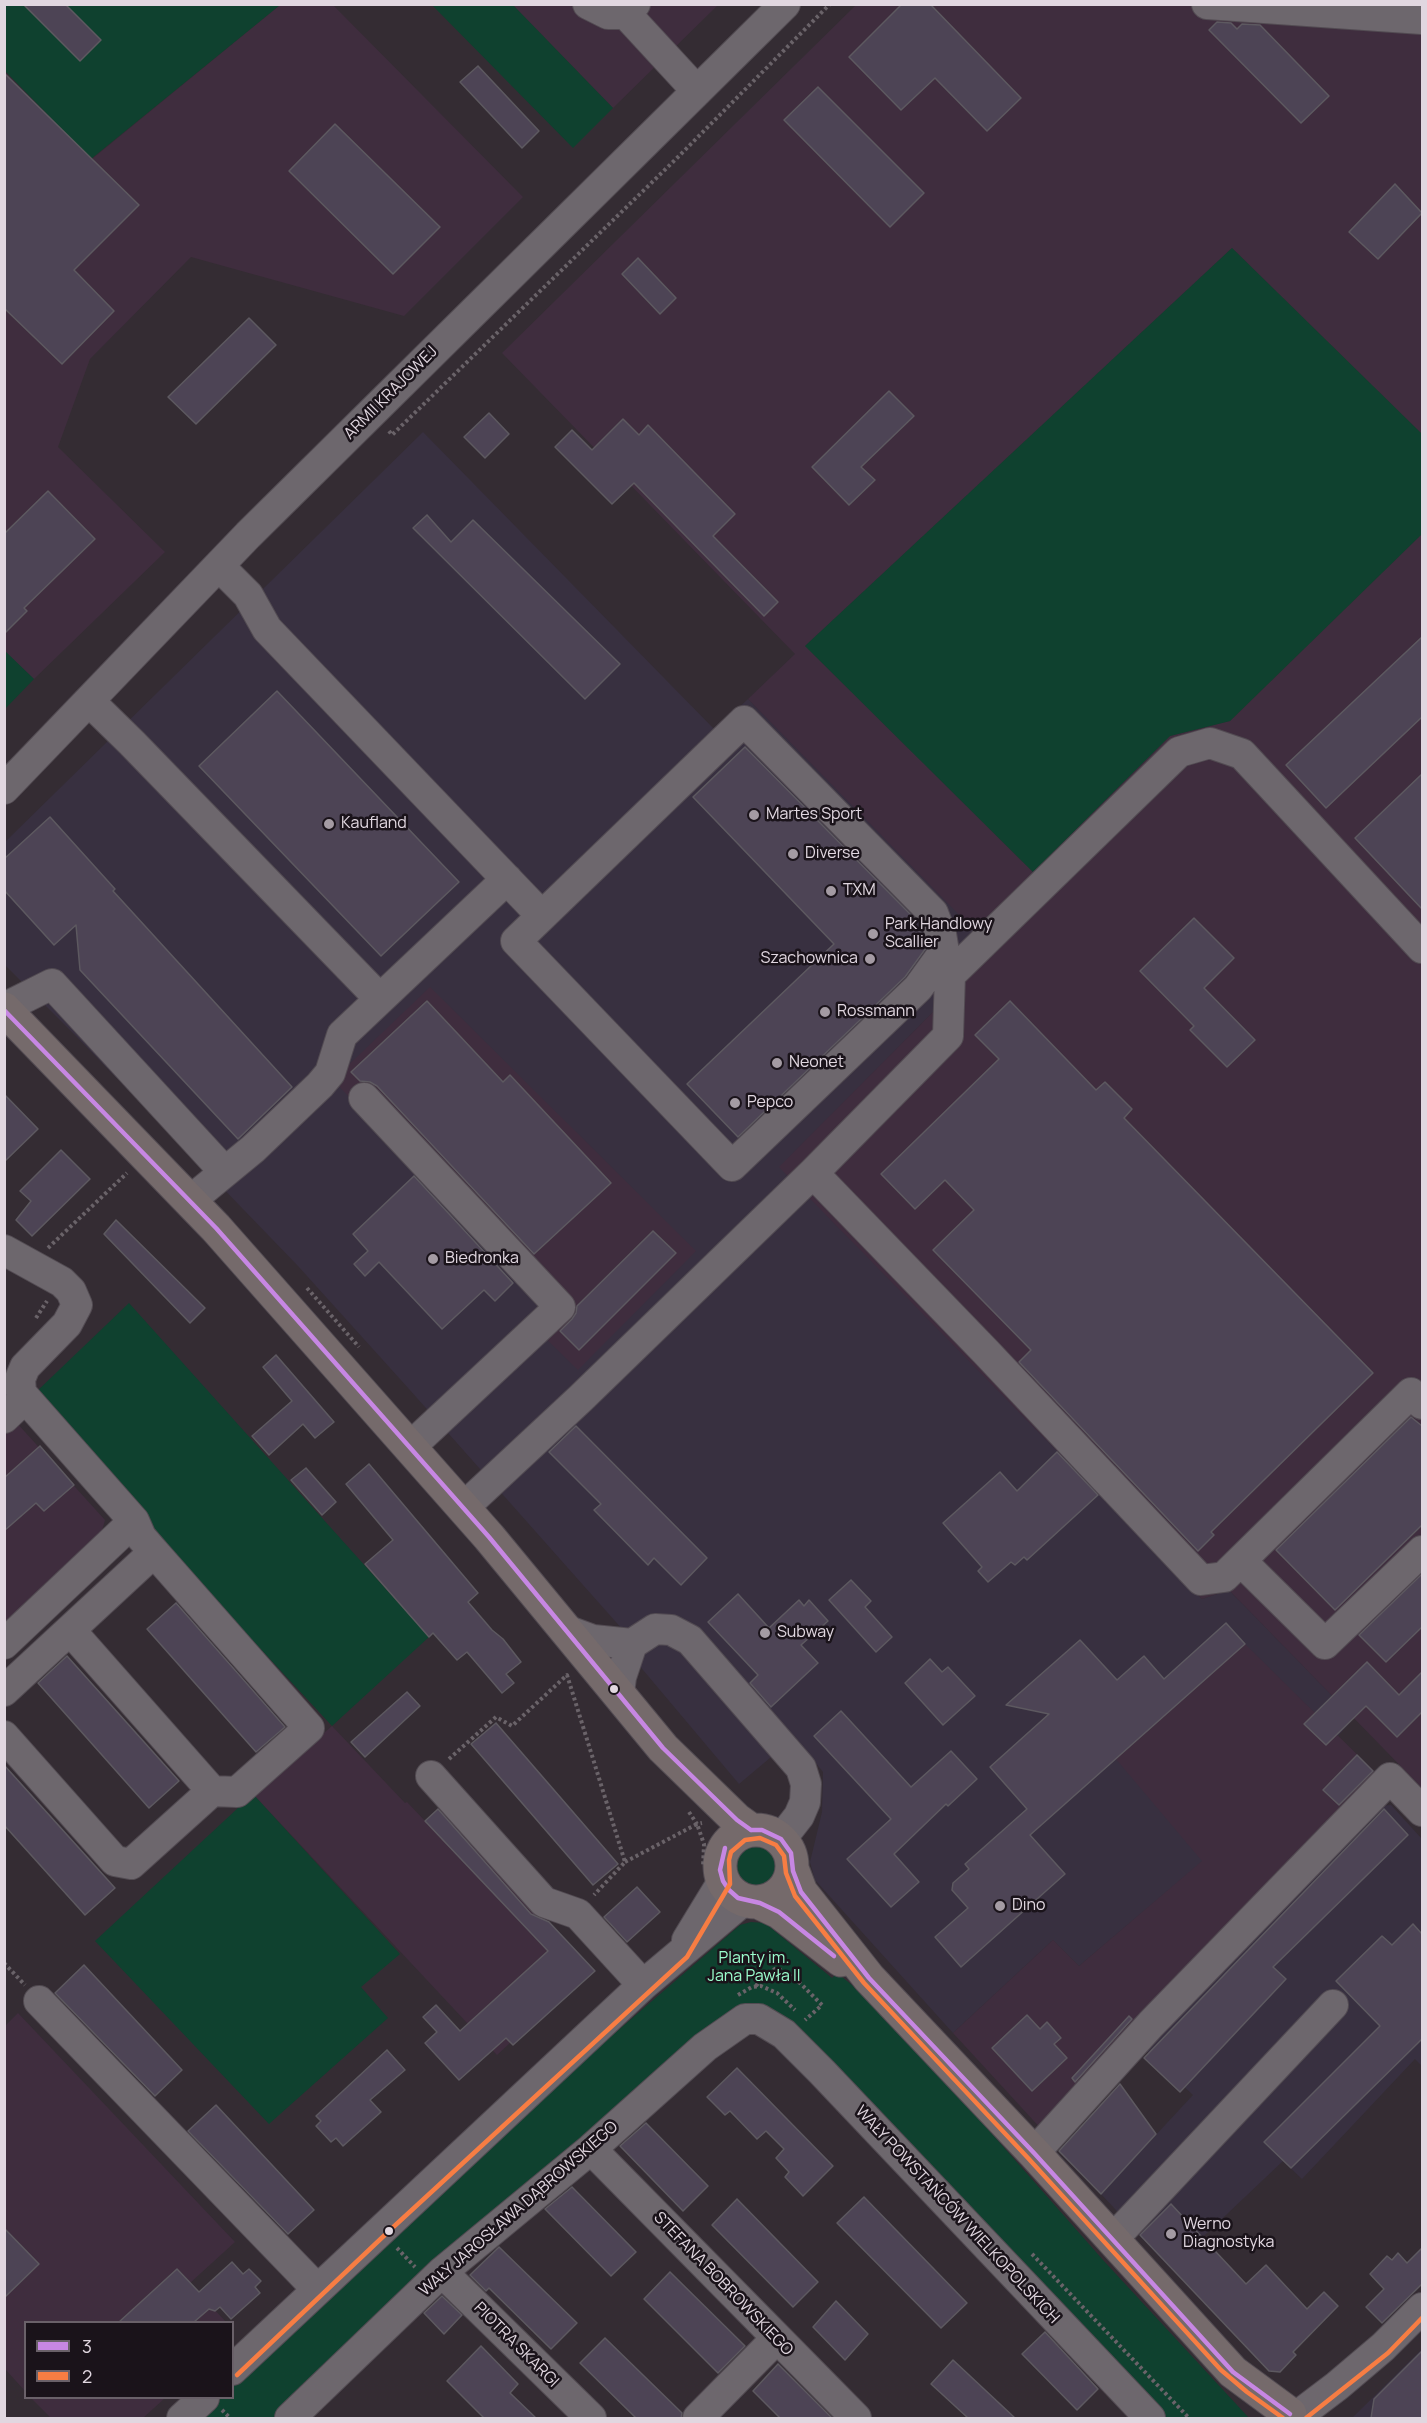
<!DOCTYPE html>
<html>
<head>
<meta charset="utf-8">
<style>
  body { margin:0 }
  #map { position:relative; width:1427px; height:2423px; overflow:hidden; background:#342c33; font-family:Manrope,sans-serif }
  canvas { display:block }
  .frame { position:absolute; inset:0; border:6px solid #e1d7e0; pointer-events:none }
  .legend { position:absolute; left:24px; top:2321px; width:210px; height:78px; box-sizing:border-box; background:#1a131a; border:2px solid #6a6169; margin:0; padding:8px 10px; list-style:none; font-size:18px; color:#e1d7e0 }
  .legend li { display:flex; align-items:center; gap:12px; height:30px }
  .legend b { width:30px; border:2px solid #6a6169 }
</style>
</head>
<body>
<div id="map">
<canvas width="1427" height="2423"></canvas>
<div class="frame"></div>
<ul class="legend">
<li><b style="height:8px;background:#c787e3"></b>3</li>
<li><b style="height:8px;background:#f77d43"></b>2</li>
</ul>
</div>
<script>
const ctx = document.querySelector('canvas').getContext('2d');
ctx.lineJoin = 'round';
function paint(path, color) { ctx.fillStyle = color; ctx.fill(path, 'evenodd'); }
const toPath = rows => new Path2D(rows.map(r => 'M' + r).join(''));
function strokePath(path, color, width, dash) { ctx.strokeStyle = color; ctx.lineWidth = width; ctx.lineCap = dash ? 'butt' : 'round'; ctx.setLineDash(dash || []); ctx.stroke(path); }
function drawText(font, color, halo, rows, align = 'center') {
  ctx.font = font + ' Manrope,sans-serif'; ctx.lineWidth = 5; ctx.setLineDash([]); ctx.textBaseline = 'middle'; ctx.strokeStyle = halo; ctx.fillStyle = color; for (const [text, x, y, turn = 0] of rows) {
    ctx.save(); ctx.translate(x, y); ctx.rotate((+turn || 0) * Math.PI / 180); ctx.textAlign = isNaN(turn) ? turn : align; if (halo) ctx.strokeText(text, 0, 0); ctx.fillText(text, 0, 0); ctx.restore();
  }
}
const commercial = toPath([
  [423,432,715,730,748,699,979,934,936,1009,780,1167,1202,1599,1229,1590,1354,1718,1338,1736,1245,1645,1203,1861,1079,1966,1053,1940,953,2033,815,1880,810,1862,822,1812,823,1772,795,1737,739,1784,638,1664,623,1630,409,1389,298,1266,76,1036,5,965,4,843],
  [1391,1805,1422,1839,1422,2066,1415,2059,1302,2179,1283,2161,1170,2268,1101,2194,1193,2095,1143,2048,1380,1806],
  [1422,2349,1422,2418,1352,2418]
]);
const built = toPath([
  [280,5,333,5,523,197,404,316,191,257,90,359,58,447,165,552,34,679,4,651,4,71,92,159],
  [513,5,718,5,613,108],
  [856,5,1422,5,1422,434,1232,248,805,646,1033,872,1170,736,1230,721,1422,534,1422,1788,1229,1590,1202,1599,779,1167,936,1009,933,992,978,934,748,699,795,654,502,353],
  [430,987,696,1251,578,1370,530,1323,546,1306,333,1080],
  [16,1422,105,1520,100,1538,5,1629,5,1433],
  [1245,1644,1380,1777,1044,2132,953,2033,1053,1940,1079,1966,1202,1861,1116,1759],
  [332,1726,405,1803,407,1802,425,1821,440,1807,595,1971,513,2045,510,2043,497,2055,253,1794],
  [18,2013,235,2242,190,2283,226,2322,26,2322,25,2391,5,2369,4,2027],
  [31,2398,165,2398,143,2418,51,2418]
]);
const green = toPath([
  [4,5,280,5,91,159,5,71],
  [432,5,513,5,613,108,573,148],
  [1232,248,1422,434,1422,534,1230,721,1170,736,1033,872,805,646],
  [5,651,34,679,5,709,4,709],
  [129,1303,429,1637,332,1726,154,1534,34,1394],
  [253,1794,400,1954,361,1987,388,2018,269,2124,95,1941],
  '736 1869a24 24 0 1 1 48 0a24 24 0 1 1-48 0Z',
  [751,1922,765,1923,832,1978,837,1973,852,1985,934,2068,1103,2260,1249,2418,1160,2418,762,2010,279,2418,199,2418,221,2398,232,2398,233,2386,293,2326,527,2109,740,1925]
]);
const building = toPath([
  [23,4,65,4,101,40,80,61,23,4],
  [902,4,930,4,1021,98,987,131,935,78,901,110,849,57,902,4],
  [1217,22,1231,23,1237,29,1242,24,1260,25,1329,96,1301,123,1209,30,1217,22],
  [478,66,539,131,522,148,460,82,478,66],
  [4,73,139,205,74,270,114,311,62,364,4,308,4,73],
  [818,87,924,193,890,227,784,120,818,87],
  [335,124,440,227,393,274,289,171,335,124],
  [1395,184,1422,213,1378,259,1349,232,1395,184],
  [638,258,676,298,660,314,622,274,638,258],
  [249,318,276,345,196,424,168,397,249,318],
  [889,391,914,416,861,467,875,480,849,505,812,467,889,391],
  [489,413,509,434,485,458,464,437,489,413],
  [623,419,639,435,648,425,735,514,713,536,778,602,764,616,634,483,612,504,555,447,572,430,592,450,623,419],
  [48,491,95,539,24,608,27,611,4,634,4,534,48,491],
  [427,515,451,542,473,520,620,664,585,699,413,528,427,515],
  [1422,637,1422,717,1326,808,1286,765,1422,637],
  [277,691,459,882,381,956,199,766,277,691],
  [745,747,916,920,912,923,923,934,926,948,905,977,738,1137,687,1084,834,944,693,797,745,747],
  [1422,774,1422,909,1355,838,1422,774],
  [50,817,115,889,113,891,292,1087,238,1139,80,970,76,925,54,945,4,890,4,859,50,817],
  [1194,918,1234,958,1204,988,1255,1040,1227,1067,1190,1030,1194,1026,1140,971,1194,918],
  [427,1001,503,1082,510,1075,611,1183,534,1254,377,1086,370,1082,360,1081,351,1072,427,1001],
  [1010,1001,1096,1090,1105,1082,1132,1109,1124,1118,1373,1373,1211,1532,1214,1535,1198,1551,1019,1362,1031,1350,933,1250,974,1210,945,1180,915,1209,881,1174,999,1059,975,1035,1010,1001],
  [4,1094,38,1129,4,1162,4,1094],
  [61,1150,90,1179,32,1236,16,1220,31,1201,20,1191,61,1150],
  [414,1176,513,1283,495,1301,484,1290,442,1329,379,1262,365,1276,354,1264,368,1251,353,1234,414,1176],
  [116,1220,205,1308,190,1323,104,1234,116,1220],
  [653,1231,676,1253,579,1350,560,1331,572,1319,576,1313,577,1306,653,1231],
  [276,1355,334,1422,315,1438,303,1424,269,1455,252,1436,292,1401,263,1367,276,1355],
  [1411,1417,1422,1426,1422,1525,1335,1610,1276,1550,1411,1417],
  [576,1426,707,1558,681,1585,654,1558,648,1565,594,1510,601,1504,549,1452,576,1426],
  [40,1446,74,1485,44,1511,36,1503,4,1531,4,1478,40,1446],
  [1057,1452,1098,1495,1027,1560,1024,1557,1015,1565,1011,1562,988,1582,978,1571,982,1567,943,1523,1000,1472,1017,1491,1057,1452],
  [369,1464,478,1593,468,1602,492,1630,503,1639,521,1662,506,1674,514,1683,502,1693,467,1652,457,1660,433,1633,429,1637,365,1564,393,1540,346,1484,369,1464],
  [306,1468,336,1502,322,1515,291,1480,306,1468],
  [1422,1574,1422,1627,1386,1662,1359,1635,1422,1574],
  [851,1580,871,1601,865,1607,892,1637,876,1652,829,1600,851,1580],
  [738,1594,769,1628,799,1600,804,1606,809,1600,828,1621,801,1645,818,1663,771,1707,750,1683,758,1675,708,1622,738,1594],
  [176,1603,285,1727,256,1752,147,1629,176,1603],
  [1226,1623,1245,1644,1030,1835,1065,1874,961,1967,935,1937,968,1908,952,1890,953,1883,969,1869,965,1864,1027,1809,990,1767,1049,1714,1006,1705,1080,1640,1117,1680,1144,1656,1164,1679,1226,1623],
  [67,1656,179,1781,149,1808,38,1683,67,1656],
  [930,1659,942,1672,948,1667,975,1696,943,1725,905,1683,930,1659],
  [1367,1662,1399,1695,1422,1672,1422,1712,1397,1737,1366,1706,1326,1745,1304,1724,1367,1662],
  [407,1692,420,1706,365,1757,351,1742,407,1692],
  [841,1711,911,1787,951,1751,977,1779,948,1806,946,1804,894,1854,919,1882,891,1907,847,1859,891,1819,814,1736,841,1711],
  [496,1723,618,1864,593,1885,471,1744,496,1723],
  [1357,1755,1373,1771,1339,1805,1323,1790,1357,1755],
  [4,1765,115,1888,85,1915,4,1825,4,1765],
  [438,1809,531,1914,549,1922,595,1971,513,2045,506,2038,459,2080,425,2043,437,2032,423,2017,436,2005,460,2031,548,1951,425,1821,438,1809],
  [1384,1809,1408,1835,1273,1967,1286,1979,1180,2092,1144,2058,1384,1809],
  [637,1887,660,1912,627,1942,604,1917,637,1887],
  [1413,1924,1422,1934,1422,2039,1291,2168,1264,2142,1380,2026,1336,1981,1382,1936,1392,1945,1413,1924],
  [84,1965,182,2070,155,2096,55,1993,84,1965],
  [1027,2015,1040,2029,1047,2022,1061,2038,1054,2044,1067,2058,1032,2091,992,2048,1027,2015],
  [1129,2016,1132,2019,1075,2082,1072,2078,1129,2016],
  [387,2050,405,2070,370,2100,381,2112,343,2146,336,2138,331,2142,316,2126,321,2121,316,2116,387,2050],
  [737,2068,833,2166,803,2196,785,2177,789,2172,776,2158,784,2149,766,2131,757,2139,730,2111,725,2115,707,2097,737,2068],
  [1120,2084,1156,2134,1101,2194,1059,2151,1120,2084],
  [216,2105,314,2210,288,2234,188,2131,216,2105],
  [646,2123,708,2186,683,2211,620,2146,646,2123],
  [572,2187,636,2252,611,2276,545,2209,572,2187],
  [864,2197,967,2303,941,2328,837,2223,864,2197],
  [737,2199,818,2282,793,2307,712,2225,737,2199],
  [1171,2204,1246,2284,1266,2265,1307,2309,1324,2292,1338,2306,1293,2352,1296,2355,1280,2372,1269,2371,1140,2235,1171,2204],
  [4,2228,39,2264,4,2298,4,2228],
  [499,2247,577,2323,551,2349,489,2288,486,2291,470,2275,499,2247],
  [1422,2248,1422,2284,1382,2323,1366,2307,1384,2289,1370,2274,1387,2256,1392,2260,1398,2253,1407,2263,1422,2248],
  [232,2262,243,2274,249,2269,261,2281,255,2287,260,2293,231,2319,220,2307,215,2311,209,2309,194,2322,119,2322,177,2269,199,2292,232,2262],
  [670,2272,745,2346,718,2373,644,2299,670,2272],
  [442,2296,462,2315,444,2334,424,2313,442,2296],
  [836,2301,868,2334,845,2360,813,2327,836,2301],
  [1045,2332,1098,2389,1077,2410,1022,2354,1045,2332],
  [605,2338,682,2413,681,2418,636,2418,580,2363,605,2338],
  [481,2346,518,2384,510,2393,536,2418,484,2418,447,2381,481,2346],
  [1422,2351,1422,2418,1371,2418,1374,2399,1422,2351],
  [953,2360,1015,2418,968,2418,931,2384,953,2360],
  [778,2364,832,2418,780,2418,753,2391,778,2364]
]);
const path = toPath([
  [389,431,392,435,678,157,830,4],
  [48,1248,127,1173],
  [307,1288,359,1347],
  [36,1318,47,1301],
  [449,1759,496,1717,512,1726,567,1675,625,1862,594,1895],
  [689,1812,697,1824,702,1823],
  [625,1862,697,1824,704,1844,703,1867],
  [4,1963,25,1985],
  [756,1986,764,1975,771,1971,777,1968,783,1971,800,1983,822,2005,805,2020],
  [738,1995,752,1987,761,1986,777,1993,795,2010],
  [397,2248,415,2267],
  [1032,2254,1189,2418],
  [222,2410,230,2418]
]);
const minor = toPath([
  [588,4,608,14,626,14],
  [635,4,626,14,697,91],
  [1207,4,1422,19],
  [219,566,248,595,267,629,542,916],
  [90,702,132,743,380,999],
  [744,721,933,913,941,934,944,952,918,988,732,1166,516,941,744,721],
  [4,789,248,535,785,4],
  [4,1008,52,984,224,1171],
  [364,1098,560,1307,409,1448],
  [813,1173,986,1352,1201,1580,1224,1577,1411,1393,1422,1404],
  [191,1200,253,1149,320,1085,330,1073,342,1035,507,879],
  [4,1250,62,1282,71,1291,77,1305,67,1324,25,1367,20,1379,21,1393,134,1521,141,1537,154,1552,4,1691],
  [4,1418,24,1399],
  [463,1508,581,1398,813,1173,948,1036,950,975,1179,752,1210,743,1242,754,1422,948],
  [1241,1561,1325,1644,1422,1551],
  [70,1630,212,1791,237,1792,309,1728,154,1552],
  [566,1630,593,1640,632,1644],
  [4,1644,134,1521],
  [619,1693,621,1677,632,1644,655,1629,671,1630,690,1640,801,1768,806,1784,805,1802,799,1816,781,1839],
  [4,1736,115,1861,131,1864,212,1791],
  [431,1776,544,1902,578,1914,643,1985],
  [687,1940,723,1881],
  [39,2001,317,2289],
  [591,2149,856,2418],
  [1034,2153,1151,2024,1390,1778,1422,1811],
  [1112,2240,1333,2005],
  [442,2272,591,2418],
  [232,2370,643,1985,744,1900],
  [1300,2414,1337,2386,1383,2347,1422,2308],
  [182,2418,204,2398],
  [290,2418,442,2272,591,2149,705,2047,745,2019,759,2019,784,2034,822,2072,1150,2418],
  [698,2418,777,2338]
]);
const major = toPath([
  [4,1009,216,1228,489,1537,663,1748,737,1820,751,1830],
  '720 1866a36 36 0 1 1 72 0a36 36 0 1 1-72 0Z',
  [793,1871,801,1892,869,1978,1034,2153,1233,2372,1290,2414],
  [760,1903,779,1912,841,1960]
]);
const bus1 = toPath([
  [4,1010,216,1228,489,1537,663,1748,737,1820,751,1830],
  [751,1830,762,1830,781,1839,791,1853,793,1871,801,1892,869,1978,1034,2153,1233,2372,1290,2414],
  [725,1848,720,1870,723,1881,729,1890,738,1898,760,1903,779,1912,834,1956]
]);
const bus2 = toPath([
  [237,2375,389,2231,687,1957,730,1884,729,1860,731,1852,745,1840,760,1838,776,1845,784,1856,786,1873,795,1896,864,1983,1028,2158,1221,2370,1247,2392,1283,2418],
  [1306,2418,1388,2353,1422,2318]
]);
const markers = [
  [754,815,6,"#a49ba3"],
  [329,824,6,"#a49ba3"],
  [793,854,6,"#a49ba3"],
  [831,891,6,"#a49ba3"],
  [873,934,6,"#a49ba3"],
  [870,959,6,"#a49ba3"],
  [825,1012,6,"#a49ba3"],
  [777,1063,6,"#a49ba3"],
  [735,1103,6,"#a49ba3"],
  [433,1259,6,"#a49ba3"],
  [765,1633,6,"#a49ba3"],
  [614,1689,5,"#e1d7e0"],
  [1000,1906,6,"#a49ba3"],
  [389,2231,5,"#e1d7e0"],
  [1171,2234,6,"#a49ba3"]
];
const streetNames = [
  ["ARMII KRAJOWEJ",391,393,-45],
  ["WAŁY JAROSŁAWA DĄBROWSKIEGO",519,2209,-41],
  ["WAŁY POWSTAŃCÓW WIELKOPOLSKICH",957,2215,47],
  ["STEFANA BOBROWSKIEGO",723,2284,46],
  ["PIOTRA SKARGI",516,2345,45]
];
const poiNames = [
  ["Martes Sport",766,815],
  ["Kaufland",341,824],
  ["Diverse",805,854],
  ["TXM",843,891],
  ["Park Handlowy",885,925],
  ["Scallier",885,943],
  ["Szachownica",858,959,"right"],
  ["Rossmann",837,1012],
  ["Neonet",789,1063],
  ["Pepco",747,1103],
  ["Biedronka",445,1259],
  ["Subway",777,1633],
  ["Dino",1012,1906],
  ["Werno",1183,2225],
  ["Diagnostyka",1183,2243]
];
const parkNames = [
  ["Planty im.",754,1959],
  ["Jana Pawła II",754,1977]
];
paint(commercial, '#383040');
paint(built, '#3f2d3e');
paint(green, '#0f412f');
paint(building, '#4d4455');
strokePath(building, '#5d5960', 1.5);
strokePath(minor, '#524b52', 32);
strokePath(major, '#524b52', 35);
strokePath(path, '#6a6369', 4, [3, 3]);
strokePath(minor, '#6d676d', 30);
strokePath(major, '#756a6b', 33);
strokePath(bus1, '#c787e3', 4.5);
strokePath(bus2, '#f77d43', 4.5);
for (const [x, y, r, color] of markers) { const dot = new Path2D(); dot.arc(x, y, r, 0, 2 * Math.PI); ctx.fillStyle = color; ctx.fill(dot); strokePath(dot, '#1a131a', 2); }
drawText('16px', '#e1d7e0', '#1a131a', streetNames);
drawText('16px', '#e1d7e0', '#1a131a', poiNames, 'left');
drawText('16px', '#9bfdcd', '#1a131a', parkNames);
</script>
</body>
</html>
